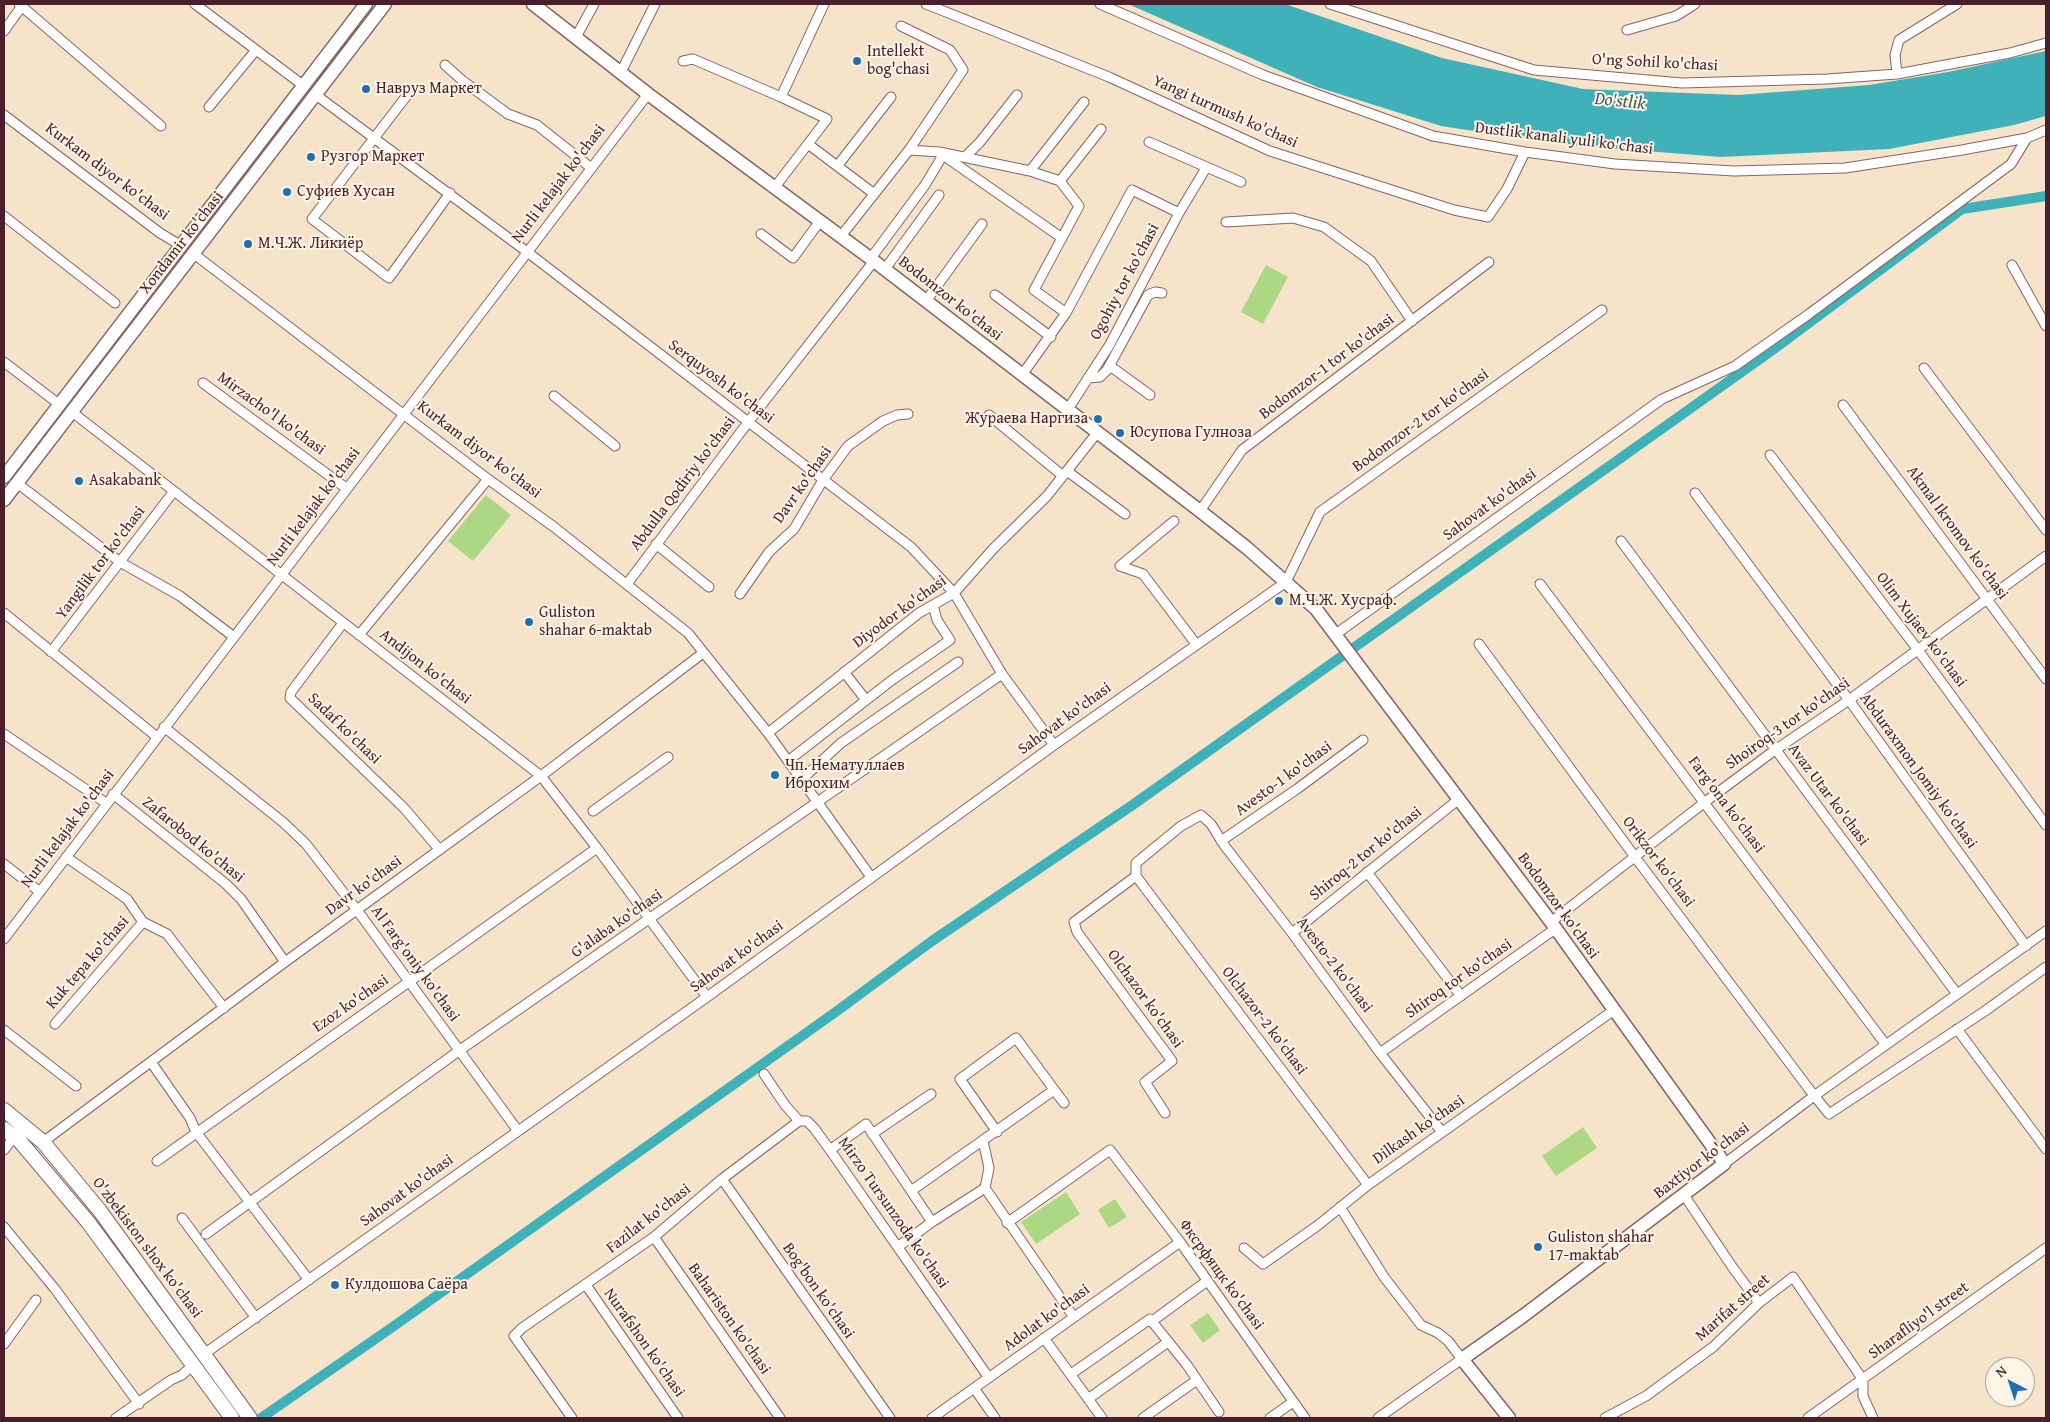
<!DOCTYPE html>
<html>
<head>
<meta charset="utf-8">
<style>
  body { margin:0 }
  #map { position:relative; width:2050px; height:1422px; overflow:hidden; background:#f6e4ca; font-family:"Gentium Book Plus",serif }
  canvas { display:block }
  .frame { position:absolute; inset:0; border:5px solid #4a1f2b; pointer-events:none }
  .north { position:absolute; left:1985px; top:1357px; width:50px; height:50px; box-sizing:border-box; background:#fcf5e5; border:1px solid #b59f9b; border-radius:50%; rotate:320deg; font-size:14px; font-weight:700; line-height:20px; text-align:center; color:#4a1f2b }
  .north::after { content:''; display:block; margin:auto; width:18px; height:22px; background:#1f6fb2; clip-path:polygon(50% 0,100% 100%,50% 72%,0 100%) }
</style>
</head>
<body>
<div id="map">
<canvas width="2050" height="1422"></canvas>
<div class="frame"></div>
<div class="north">N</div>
</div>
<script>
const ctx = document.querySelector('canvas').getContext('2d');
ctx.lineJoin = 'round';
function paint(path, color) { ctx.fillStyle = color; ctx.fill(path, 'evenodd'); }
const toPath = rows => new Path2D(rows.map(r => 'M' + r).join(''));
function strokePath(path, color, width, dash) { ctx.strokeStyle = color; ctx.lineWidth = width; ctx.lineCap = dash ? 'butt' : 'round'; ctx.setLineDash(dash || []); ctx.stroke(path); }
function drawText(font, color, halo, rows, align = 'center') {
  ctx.font = font + ' "Gentium Book Plus",serif'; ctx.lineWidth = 4; ctx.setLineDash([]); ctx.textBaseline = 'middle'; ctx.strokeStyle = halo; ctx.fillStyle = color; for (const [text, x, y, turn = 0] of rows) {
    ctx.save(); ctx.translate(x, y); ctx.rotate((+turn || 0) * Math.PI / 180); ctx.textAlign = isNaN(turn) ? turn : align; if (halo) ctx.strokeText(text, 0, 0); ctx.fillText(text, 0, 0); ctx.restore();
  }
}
const green = toPath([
  [1266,265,1288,277,1263,324,1241,312],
  [486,495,511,515,473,561,448,541],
  [1583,1127,1597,1148,1556,1176,1542,1156],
  [1066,1192,1080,1214,1036,1244,1021,1222],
  [1115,1199,1127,1217,1109,1228,1098,1210],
  [1208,1313,1220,1330,1203,1343,1190,1325]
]);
const water = toPath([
  [1128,4,1285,4,1442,58,1583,89,1738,95,1869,85,1948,72,2046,51,2046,116,2014,125,1889,149,1721,157,1559,144,1441,126,1317,87]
]);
const canal = toPath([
  [261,1418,394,1326,837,1011,932,941,1134,804,1774,349,1962,209,2046,196]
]);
const street = toPath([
  [19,4,161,126],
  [195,4,304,86],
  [926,4,1109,77,1270,151,1454,210,1488,217,1507,189,1525,152],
  [1100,4,1263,75,1433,136,1525,152,1615,164,1734,171,1845,168,1962,150,2027,138,2046,130],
  [1330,4,1534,70,1682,83,1827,79,1897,74,2010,53,2046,43],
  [1627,30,1676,16,1695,4],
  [4,31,22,6],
  [576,37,594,4],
  [683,61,693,59,781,97,827,119,775,187],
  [445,65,463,81,508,114,537,125,590,167],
  [621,72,655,4],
  [1897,74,1895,55,1899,40,1957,4],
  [408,94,312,219,389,278,450,193],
  [316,95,526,251,911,547,954,593,1002,674,1054,745],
  [781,97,824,4],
  [209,107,256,50],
  [4,115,160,233,180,245],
  [1149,142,1241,182],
  [808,144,873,193],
  [909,150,939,152,1030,171,1060,181,1079,206,1034,290,1066,313,1022,375],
  [943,155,1062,238],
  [965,157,980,142,1017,95],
  [838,165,891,97],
  [1030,171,1084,102],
  [1060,181,1101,129],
  [4,216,115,303],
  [1226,222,1293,218,1324,227,1371,261,1412,321],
  [761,234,793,258,820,221],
  [841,236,909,150,963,70,950,50,901,26],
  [194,254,488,479,554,527,688,633,768,733,871,877],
  [871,258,925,185,943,155],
  [2012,265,2046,326],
  [885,269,939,195],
  [995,295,1051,337],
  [926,301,982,224],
  [1066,313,1132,190,1179,213],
  [4,362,60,405],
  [1110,366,1150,395],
  [1924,368,2046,530],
  [1088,378,1100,377,1107,370,1148,295,1155,292,1162,293],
  [203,383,346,488],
  [554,396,615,446],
  [1843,405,2046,679],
  [1068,409,1109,346,1179,213,1206,168],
  [72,412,541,776,597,848,707,997],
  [989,415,1063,476],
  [1770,455,1918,650,2046,825],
  [1067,471,1125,514],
  [17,483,120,562,180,596,234,637],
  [1695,493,1849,700,2026,946],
  [1200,511,1242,450,1489,262],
  [1621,541,1957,994],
  [656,544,709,587],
  [1120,566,1143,574,1196,644],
  [1120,566,1174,521],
  [627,584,749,421,874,261],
  [1540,584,1886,1045],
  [740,594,769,552,794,529,823,480,848,446,883,421,897,415,908,414],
  [4,613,157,737],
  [343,623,291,692,290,698,404,808,439,849],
  [1336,634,1662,399,1735,366,1809,314,2011,164,2027,138],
  [359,635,488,479],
  [1479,644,1635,857,1809,1089,1829,1114,1985,1011,2046,967],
  [51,652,174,491],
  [844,672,866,700],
  [164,727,284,823,306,844,357,910,518,1131],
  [768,733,919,613,954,593,993,549,1047,496,1097,433],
  [4,734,106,803],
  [788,761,892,680,950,640,937,620,933,605],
  [801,780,841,743,958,662],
  [113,794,226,884,241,899,285,962],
  [593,811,668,757],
  [1221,841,1297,789,1363,740],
  [66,857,127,899,143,922,167,934,224,1008],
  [4,864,40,892],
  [1367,872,1461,996],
  [1136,876,1136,863,1181,826,1201,815,1211,824,1224,845,1292,933,1380,1053,1442,1132],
  [1136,876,1368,1185],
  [1136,876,1074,922,1077,932,1172,1061,1145,1082,1165,1113],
  [1551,922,1705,802,1775,750,1849,700,2046,556],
  [1292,933,1459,799],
  [4,939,648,94],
  [55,1024,143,922],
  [1957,1029,2046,1149],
  [4,1030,76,1086],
  [1380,1053,1555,929],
  [151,1062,190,1118,196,1132,309,1280],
  [764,1074,785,1105,799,1121,807,1121,814,1128,830,1150,989,1378],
  [997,1132,960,1079,1016,1038,1064,1103],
  [872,1134,931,1094],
  [43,1142,285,962,541,776,703,653],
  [4,1150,14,1137],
  [830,1150,866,1124,932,1222],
  [157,1161,597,848],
  [1724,1164,1814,1096,2046,931],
  [722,1179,890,1418],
  [985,1188,1073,1316],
  [911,1191,1054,1090],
  [1684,1195,1733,1268,1759,1303],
  [1340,1207,1384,1277,1421,1325,1438,1333,1448,1341,1462,1359,1378,1418],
  [182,1218,256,1318],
  [1007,1223,1110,1150,1180,1242,1305,1418],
  [4,1227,55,1289,139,1404],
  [206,1234,460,1050,1002,674],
  [654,1237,780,1418],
  [899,1246,932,1222,985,1188,989,1168,983,1141],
  [1244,1248,1263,1264,1317,1226,1368,1185,1614,1010],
  [586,1285,678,1418],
  [1151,1322,1207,1281],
  [1044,1338,1102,1418],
  [4,1344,36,1300],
  [204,1354,707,997,1054,745,1286,582,1320,512,1602,310],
  [1071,1374,1150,1319,1187,1365,1219,1412],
  [974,1388,995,1418],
  [1088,1399,1168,1342],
  [116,1418,171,1380,182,1375,193,1365],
  [572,1418,514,1336,522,1328,654,1237,722,1179,799,1121],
  [932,1418,1180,1242],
  [1143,1418,1197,1380],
  [1270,1418,1293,1402],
  [1605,1418,1646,1396,1713,1347,1759,1303,1793,1277,1863,1380,1863,1396,1873,1418],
  [1808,1418,2046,1248]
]);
const secondary = toPath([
  [533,4,648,94,874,261,1200,511,1247,548,1316,609,1551,922,1720,1157,1724,1164,1523,1316,1462,1359,1509,1418],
  [4,477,366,4],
  [4,500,385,4]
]);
const primary = toPath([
  [4,1110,43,1142,100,1211,250,1418],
  [4,1129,18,1139,88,1222,232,1418]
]);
const markers = [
  [857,61,5,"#1f6fb2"],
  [366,89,5,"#1f6fb2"],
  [311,157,5,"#1f6fb2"],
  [287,192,5,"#1f6fb2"],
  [248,244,5,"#1f6fb2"],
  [1098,419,5,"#1f6fb2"],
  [1120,433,5,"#1f6fb2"],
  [79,481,5,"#1f6fb2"],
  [1279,601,5,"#1f6fb2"],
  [529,622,5,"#1f6fb2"],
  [775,775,5,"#1f6fb2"],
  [1538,1247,5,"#1f6fb2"],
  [335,1285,5,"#1f6fb2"]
];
const poiNames = [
  ["Intellekt",867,52],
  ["bog'chasi",867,70],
  ["Навруз Маркет",376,89],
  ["Рузгор Маркет",321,157],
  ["Суфиев Хусан",297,192],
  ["М.Ч.Ж. Ликиёр",258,244],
  ["Жураева Наргиза",1088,419,"right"],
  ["Юсупова Гулноза",1130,433],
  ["Asakabank",89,481],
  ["М.Ч.Ж. Хусраф.",1289,601],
  ["Guliston",539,613],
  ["shahar 6-maktab",539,631],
  ["Чп. Нематуллаев",785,766],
  ["Иброхим",785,784],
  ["Guliston shahar",1548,1238],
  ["17-maktab",1548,1256],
  ["Кулдошова Саёра",345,1285]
];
const streetNames = [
  ["O'ng Sohil ko'chasi",1655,63,3],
  ["Yangi turmush ko'chasi",1225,112,24],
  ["Dustlik kanali yuli ko'chasi",1564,139,7],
  ["Kurkam diyor ko'chasi",107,172,37],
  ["Nurli kelajak ko'chasi",559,184,-53],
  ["Xondamir ko'chasi",182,243,-52],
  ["Ogohiy tor ko'chasi",1125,282,-62],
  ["Bodomzor ko'chasi",950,299,38],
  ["Bodomzor-1 tor ko'chasi",1327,367,-37],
  ["Serquyosh ko'chasi",721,382,37],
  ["Mirzacho'l ko'chasi",271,414,36],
  ["Bodomzor-2 tor ko'chasi",1421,421,-36],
  ["Kurkam diyor ko'chasi",479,450,37],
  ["Abdulla Qodiriy ko'chasi",683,484,-53],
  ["Davr ko'chasi",803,485,-55],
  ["Sahovat ko'chasi",1490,505,-36],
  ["Nurli kelajak ko'chasi",314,507,-53],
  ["Akmal Ikromov ko'chasi",1957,533,54],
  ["Yangilik tor ko'chasi",101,563,-53],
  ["Diyodor ko'chasi",900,612,-36],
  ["Olim Xujaev ko'chasi",1921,630,53],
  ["Andijon ko'chasi",425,667,38],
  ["Sahovat ko'chasi",1065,719,-36],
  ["Shoiroq-3 tor ko'chasi",1788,724,-35],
  ["Sadaf ko'chasi",344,729,44],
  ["Abduraxmon Jomiy ko'chasi",1918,771,54],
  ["Avesto-1 ko'chasi",1284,779,-36],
  ["Avaz Utar ko'chasi",1828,795,53],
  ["Farg'ona ko'chasi",1726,805,53],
  ["Nurli kelajak ko'chasi",68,829,-53],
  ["Zafarobod ko'chasi",193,840,39],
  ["Shiroq-2 tor ko'chasi",1366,854,-39],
  ["Orikzor ko'chasi",1658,862,53],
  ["Davr ko'chasi",364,886,-36],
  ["Bodomzor ko'chasi",1558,906,54],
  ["G'alaba ko'chasi",617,924,-35],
  ["Sahovat ko'chasi",737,957,-36],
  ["Kuk tepa ko'chasi",88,963,-49],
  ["Al Farg'oniy ko'chasi",415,964,54],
  ["Avesto-2 ko'chasi",1334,965,53],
  ["Shiroq tor ko'chasi",1459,979,-35],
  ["Olchazor ko'chasi",1145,999,54],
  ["Ezoz ko'chasi",351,1004,-35],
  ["Olchazor-2 ko'chasi",1264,1021,53],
  ["Dilkash ko'chasi",1419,1130,-35],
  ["Baxtiyor ko'chasi",1702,1161,-37],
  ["Sahovat ko'chasi",407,1191,-36],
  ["Mirzo Tursunzoda ko'chasi",893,1213,55],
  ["Fazilat ko'chasi",649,1219,-38],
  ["O'zbekiston shox ko'chasi",147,1248,53],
  ["Фксрфящк ko'chasi",1221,1275,54],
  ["Bog'bon ko'chasi",818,1291,55],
  ["Marifat street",1733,1308,-41],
  ["Adolat ko'chasi",1047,1318,-36],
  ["Bahariston ko'chasi",729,1319,55],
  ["Sharafliyo'l street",1919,1321,-36],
  ["Nurafshon ko'chasi",644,1343,55]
];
const waterNames = [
  ["Do'stlik",1620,102,6]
];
paint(green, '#acd884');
paint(water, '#40b1b8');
strokePath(canal, '#40b1b8', 10);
strokePath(street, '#866463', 11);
strokePath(secondary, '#866463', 15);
strokePath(primary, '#866463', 16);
strokePath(street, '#fff', 9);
strokePath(secondary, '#fff', 12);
strokePath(primary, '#fff', 14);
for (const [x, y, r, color] of markers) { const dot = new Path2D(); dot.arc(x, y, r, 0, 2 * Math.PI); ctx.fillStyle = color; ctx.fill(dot); strokePath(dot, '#fcf5e5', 2); }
drawText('16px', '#4a1f2b', '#fcf5e5', poiNames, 'left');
drawText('16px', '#4a1f2b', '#fcf5e5', streetNames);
drawText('italic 18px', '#465963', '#fcf5e5', waterNames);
</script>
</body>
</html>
